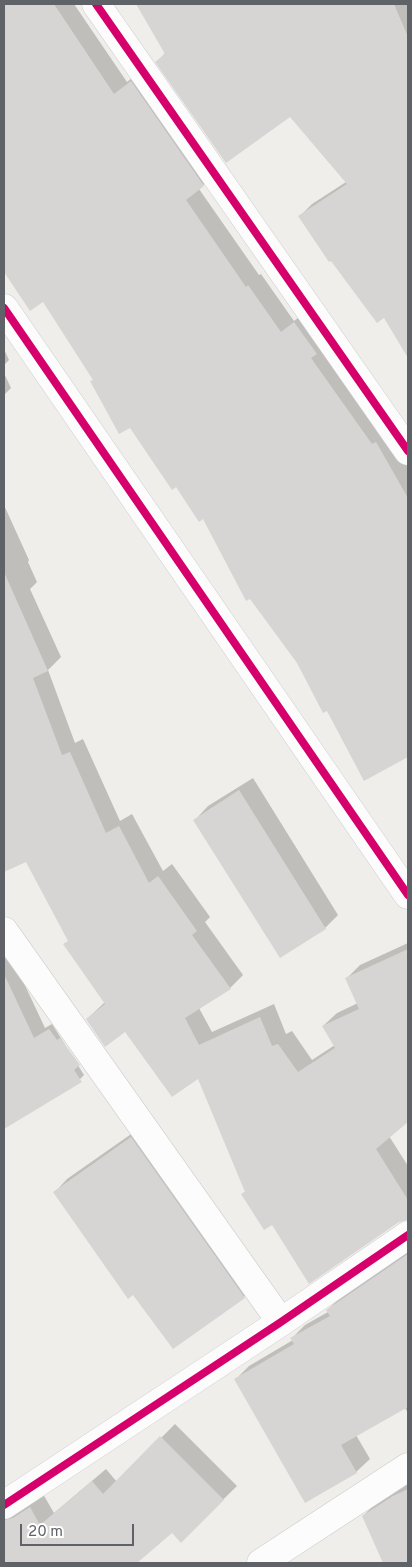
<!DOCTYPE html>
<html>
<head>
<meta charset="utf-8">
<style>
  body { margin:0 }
  #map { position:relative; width:412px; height:1567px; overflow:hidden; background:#efeeea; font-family:Overpass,sans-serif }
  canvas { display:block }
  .frame { position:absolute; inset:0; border:5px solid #5f6368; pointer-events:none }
  .scale { position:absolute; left:20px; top:1524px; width:114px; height:22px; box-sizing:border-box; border:2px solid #5f6368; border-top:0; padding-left:6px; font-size:15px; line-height:18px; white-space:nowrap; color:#5f6368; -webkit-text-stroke:4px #fff; paint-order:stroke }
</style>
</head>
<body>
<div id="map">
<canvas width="412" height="1567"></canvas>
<div class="frame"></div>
<div class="scale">20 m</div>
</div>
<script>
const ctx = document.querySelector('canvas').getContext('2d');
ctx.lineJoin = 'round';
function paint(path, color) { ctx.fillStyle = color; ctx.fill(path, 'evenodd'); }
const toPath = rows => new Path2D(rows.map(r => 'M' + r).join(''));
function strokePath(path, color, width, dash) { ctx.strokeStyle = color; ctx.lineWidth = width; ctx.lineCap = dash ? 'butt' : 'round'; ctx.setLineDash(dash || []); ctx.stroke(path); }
const shadow = toPath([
  [4,4,74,4,127,82,143,69,216,173,199,189,259,275,261,274,294,321,307,311,408,464,408,756,365,779,328,709,204,517,176,485,94,379,43,300,30,309,4,269],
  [137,4,408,4,408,355,384,316,300,216,312,204,346,182,290,116,157,62,166,52],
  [4,349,9,360,4,365],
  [4,373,11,388,4,395],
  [4,505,29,560,28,562,37,582,30,589,61,657,48,670,75,743,83,739,120,821,132,814,163,871,172,864,210,917,205,922,243,975,230,988,199,1008,212,1032,274,1004,286,1034,292,1031,312,1060,335,1045,323,1026,337,1013,358,1003,347,978,360,965,408,943,408,1121,389,1136,408,1166,408,1218,272,1223,242,1194,246,1191,199,1077,126,1030,87,1019,105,1002,27,861,9,869,4,856],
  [253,778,338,915,325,928,195,820,208,806],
  [4,946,14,962,45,1028,52,1024,84,1075,74,1085,4,1128],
  [144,1125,256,1284,244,1297,55,1192,67,1179],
  [408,1251,408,1413,405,1408,356,1435,370,1459,356,1472,235,1380,249,1366,293,1340,292,1338,305,1325,328,1312,327,1310,341,1297],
  [175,1424,237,1486,181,1541,172,1531,135,1563,4,1563,4,1513,43,1494,54,1513,106,1469,117,1482],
  [408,1484,408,1563,384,1563,363,1516,376,1503]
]);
const building = toPath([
  [4,4,54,4,114,94,131,81,204,186,186,200,246,287,248,285,281,332,294,322,317,354,311,358,372,444,376,442,408,498,408,757,364,781,327,711,323,713,297,663,250,599,246,601,203,519,199,522,176,487,172,490,130,428,119,434,90,381,93,380,43,302,30,311,4,272],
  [136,4,394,4,408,37,408,358,384,318,377,323,331,261,329,262,298,216,347,184,290,117,226,163,155,62,165,54],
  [4,572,48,671,33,678,62,755,70,752,106,833,119,826,149,883,158,876,197,931,192,935,231,989,185,1018,199,1045,260,1017,272,1046,278,1044,298,1072,335,1048,322,1026,359,1009,345,978,408,949,408,1122,376,1149,408,1200,408,1220,399,1222,309,1284,272,1225,264,1230,241,1194,245,1192,198,1079,172,1097,125,1032,105,1047,86,1019,105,1004,63,944,68,941,26,862,4,872],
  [239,790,326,929,280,958,193,820],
  [4,974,34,1038,49,1029,57,1040,60,1038,80,1065,74,1070,82,1082,4,1129],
  [131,1137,245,1298,173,1349,133,1295,128,1299,53,1192],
  [408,1254,408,1407,341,1445,357,1473,305,1503,234,1379,294,1344,290,1338,330,1316,326,1310],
  [160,1436,224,1500,181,1543,172,1533,137,1563,4,1563,4,1520,13,1518,30,1507,40,1525,92,1481,103,1494],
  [408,1489,408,1563,383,1563,362,1516,393,1496]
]);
const minor = toPath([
  [96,4,408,451],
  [4,308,408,895],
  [4,931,281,1322],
  [4,1505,281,1322,408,1235],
  [261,1563,408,1467]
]);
const cycleway = toPath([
  [96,4,408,451],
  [4,308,408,895],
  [4,1505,281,1322,408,1235]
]);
paint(shadow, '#0003');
paint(building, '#d6d5d3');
strokePath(minor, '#cbcccc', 29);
strokePath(minor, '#fdfcfc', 28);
strokePath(cycleway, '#d6006c', 8);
</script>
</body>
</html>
